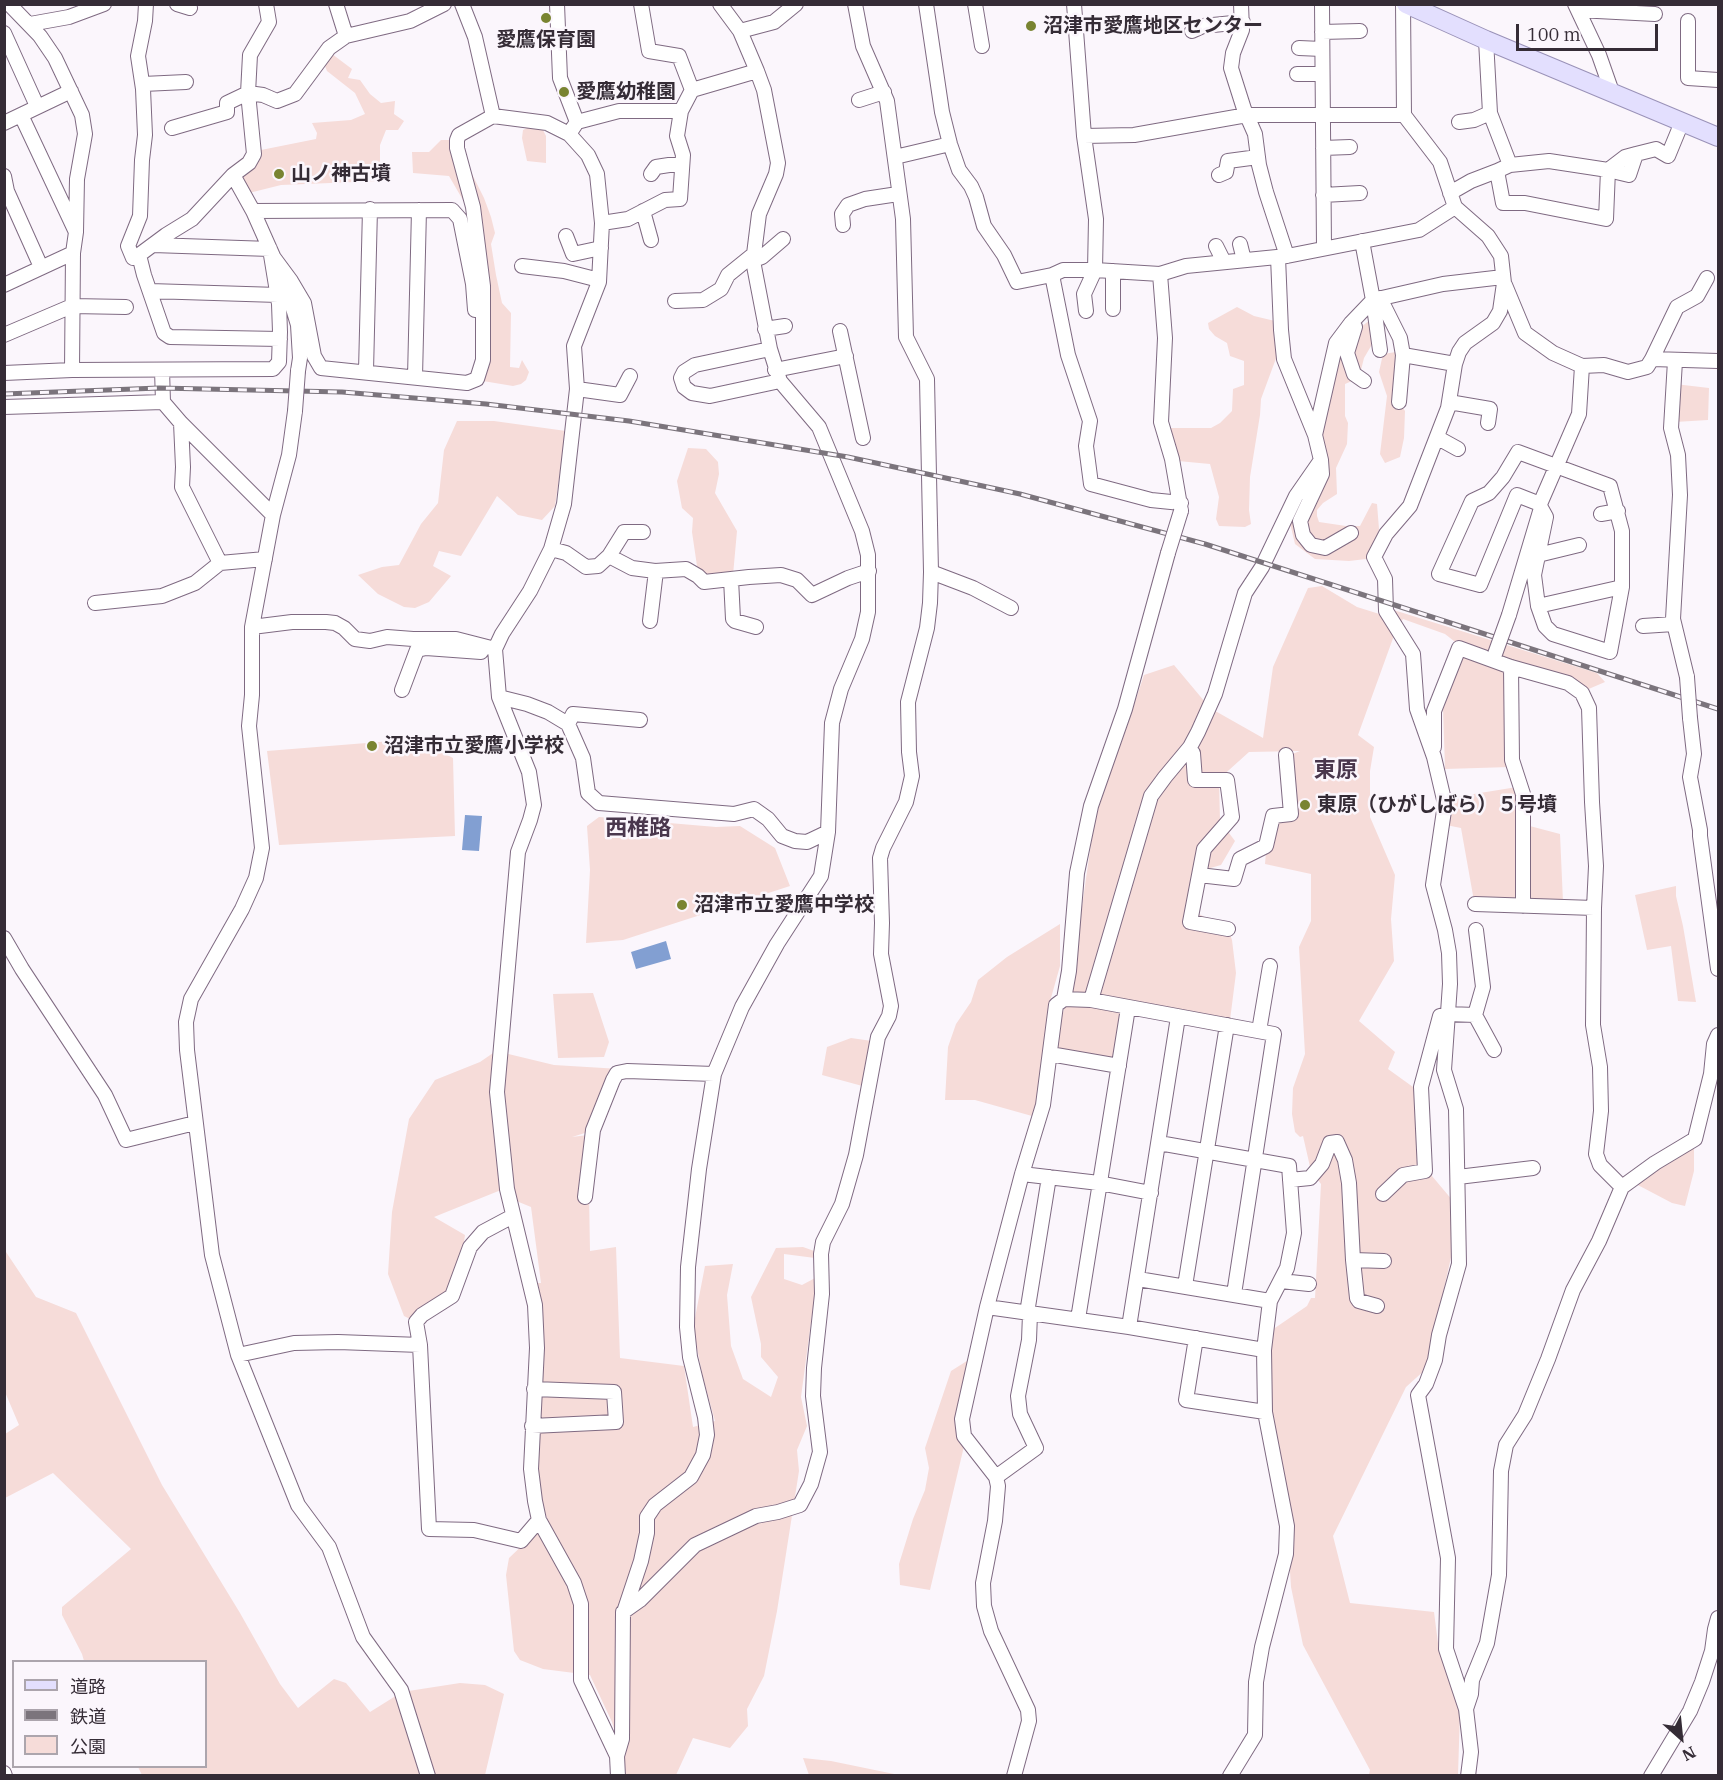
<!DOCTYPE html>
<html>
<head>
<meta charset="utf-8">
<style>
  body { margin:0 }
  #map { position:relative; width:1723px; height:1780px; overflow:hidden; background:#fbf6fc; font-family:"IBM Plex Serif","Noto Sans JP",serif }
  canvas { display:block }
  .frame { position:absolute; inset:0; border:6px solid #352c36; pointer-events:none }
  .legend { position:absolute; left:12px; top:1660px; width:195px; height:108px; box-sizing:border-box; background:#fbf6fc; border:2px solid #aca5ad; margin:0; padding:8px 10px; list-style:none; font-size:18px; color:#352c36 }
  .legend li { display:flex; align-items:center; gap:12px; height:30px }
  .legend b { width:30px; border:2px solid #aca5ad }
  .north { position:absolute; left:1651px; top:1708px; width:60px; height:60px; -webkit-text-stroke:4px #fbf6fc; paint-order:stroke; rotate:153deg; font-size:16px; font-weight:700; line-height:24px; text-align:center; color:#352c36 }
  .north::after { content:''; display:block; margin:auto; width:21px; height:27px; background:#352c36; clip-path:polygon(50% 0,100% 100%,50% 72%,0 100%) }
  .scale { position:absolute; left:1516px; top:24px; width:142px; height:27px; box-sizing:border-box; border:3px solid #352c36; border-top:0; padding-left:8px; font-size:18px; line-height:21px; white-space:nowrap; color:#352c36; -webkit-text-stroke:4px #fbf6fc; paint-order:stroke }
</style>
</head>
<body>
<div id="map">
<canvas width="1723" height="1780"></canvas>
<div class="frame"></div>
<ul class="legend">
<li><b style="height:8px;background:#e3dffe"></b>道路</li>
<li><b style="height:8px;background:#7b747c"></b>鉄道</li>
<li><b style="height:16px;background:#f6dcd9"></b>公園</li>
</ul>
<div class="north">N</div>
<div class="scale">100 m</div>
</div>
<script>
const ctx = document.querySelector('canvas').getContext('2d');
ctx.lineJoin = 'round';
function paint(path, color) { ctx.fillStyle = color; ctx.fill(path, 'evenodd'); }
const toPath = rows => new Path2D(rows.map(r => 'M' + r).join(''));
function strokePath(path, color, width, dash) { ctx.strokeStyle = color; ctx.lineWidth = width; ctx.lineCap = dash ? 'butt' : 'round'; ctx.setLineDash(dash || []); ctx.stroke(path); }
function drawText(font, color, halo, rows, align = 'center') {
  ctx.font = font + ' "IBM Plex Serif","Noto Sans JP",serif'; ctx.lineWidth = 5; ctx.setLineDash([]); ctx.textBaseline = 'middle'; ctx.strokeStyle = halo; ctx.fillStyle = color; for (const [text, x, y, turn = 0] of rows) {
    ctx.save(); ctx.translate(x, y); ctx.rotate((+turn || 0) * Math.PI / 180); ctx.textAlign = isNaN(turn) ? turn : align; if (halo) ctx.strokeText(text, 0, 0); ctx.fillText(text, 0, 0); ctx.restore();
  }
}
const green = toPath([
  [332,54,352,69,348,78,360,80,370,94,381,103,395,101,394,114,404,121,398,130,386,130,380,145,380,181,281,185,249,193,240,176,256,163,261,150,316,139,317,133,312,123,351,120,365,114,355,93,327,71,325,66,326,61],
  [533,125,542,128,546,136,546,163,527,161,522,138,523,130],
  [441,140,455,140,484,198,491,217,495,233,491,244,496,275,502,303,511,313,510,367,519,368,522,360,529,372,526,380,521,384,513,386,483,381,478,226,449,176,413,173,412,152,429,152],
  [1237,307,1254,316,1275,321,1278,353,1261,399,1260,415,1250,477,1249,510,1251,524,1245,527,1219,526,1216,519,1219,497,1210,464,1178,461,1171,428,1211,428,1220,423,1232,411,1233,389,1244,385,1244,361,1230,356,1227,343,1215,336,1209,329,1208,323],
  [1370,320,1374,341,1364,358,1359,378,1345,384,1345,416,1348,423,1347,444,1336,468,1337,494,1323,503,1317,510,1317,516,1319,522,1346,526,1360,526,1372,503,1377,504,1379,529,1375,544,1372,554,1366,559,1349,561,1315,559,1295,544,1290,523,1298,500,1315,487,1318,435,1335,358,1341,356,1361,327],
  [1396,352,1403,355,1399,402,1405,411,1404,438,1400,457,1385,463,1380,454,1387,396,1379,372,1383,354],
  [1675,384,1709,388,1708,420,1675,422],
  [457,421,494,421,566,431,555,506,542,520,518,515,497,496,461,556,439,551,433,566,451,576,429,602,415,608,404,607,378,594,358,575,382,567,399,565,421,524,438,503,444,450],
  [688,448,706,449,718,462,719,474,715,493,737,531,733,575,705,577,697,566,692,532,693,518,682,508,677,481],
  [1322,586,1357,607,1389,617,1396,630,1358,735,1374,747,1370,771,1370,817,1395,875,1391,919,1394,961,1359,1021,1395,1052,1388,1069,1413,1087,1418,1105,1417,1123,1432,1176,1453,1201,1456,1235,1426,1369,1406,1387,1333,1536,1350,1603,1434,1612,1439,1651,1460,1712,1458,1775,1369,1775,1370,1770,1303,1645,1291,1587,1287,1526,1271,1410,1272,1330,1307,1306,1311,1298,1315,1298,1321,1184,1311,1171,1303,1136,1300,1137,1295,1132,1292,1114,1293,1088,1305,1054,1299,947,1311,921,1311,874,1265,864,1266,852,1277,819,1294,815,1287,756,1300,751,1249,752,1219,779,1220,821,1235,841,1221,865,1207,869,1193,911,1228,929,1232,940,1236,973,1230,1020,1128,1008,1118,1063,1051,1051,1070,990,1098,795,1122,741,1144,675,1174,665,1210,708,1263,738,1273,667,1308,588],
  [1387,608,1597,673,1605,682,1584,691,1459,645,1445,634,1403,619,1397,628],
  [1458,650,1510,667,1510,767,1445,769,1443,707,1444,707],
  [416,739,453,758,455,836,279,845,267,751],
  [1517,787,1526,825,1560,834,1563,902,1474,901,1461,828,1441,824,1443,799],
  [599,817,716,827,740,826,775,848,790,886,623,940,586,943,590,870,587,826],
  [1676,886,1676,896,1683,926,1696,1002,1678,1001,1671,946,1647,950,1635,895],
  [1060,924,1060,966,1049,1005,1050,1057,1038,1113,1032,1116,975,1100,945,1100,948,1047,956,1024,971,1002,978,980,1007,957],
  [593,993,609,1042,604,1057,558,1058,553,994],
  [851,1038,872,1041,866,1087,822,1075,827,1047],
  [496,1051,554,1065,620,1069,588,1132,572,1137,588,1135,590,1251,616,1247,620,1358,684,1366,693,1427,715,1421,703,1378,693,1328,705,1266,733,1264,727,1295,731,1346,743,1379,771,1397,778,1377,761,1357,761,1344,751,1297,776,1248,803,1247,817,1252,815,1258,784,1254,784,1279,802,1285,817,1277,801,1397,807,1426,797,1450,799,1471,777,1611,764,1676,747,1709,748,1726,730,1748,693,1738,676,1775,626,1775,625,1767,612,1722,590,1675,543,1669,520,1660,514,1651,506,1575,509,1558,548,1521,538,1492,533,1283,541,1283,531,1207,509,1198,501,1190,434,1217,465,1235,457,1287,422,1325,404,1316,388,1274,392,1212,409,1119,435,1080,480,1062],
  [1694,1148,1694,1171,1685,1206,1672,1203,1634,1183],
  [4,1249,36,1297,76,1313,162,1485,240,1613,280,1684,298,1708,334,1679,346,1683,370,1712,402,1692,460,1683,485,1685,504,1694,485,1775,142,1775,138,1767,206,1766,206,1662,84,1661,82,1654,62,1615,62,1607,131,1549,53,1473,5,1498,5,1434,19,1425,5,1392],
  [970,1359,965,1442,930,1590,900,1585,899,1564,913,1519,925,1490,929,1468,925,1448,951,1371],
  [803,1758,831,1761,899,1775,809,1775]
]);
const water = toPath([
  [465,815,482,816,479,851,462,850],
  [666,941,671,959,636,969,631,952]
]);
const minor = toPath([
  [9,4,40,36,55,58,82,115,85,134,77,179,76,232,73,253,72,370,273,369,279,362,280,332,279,304,270,249,153,245],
  [177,4,190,8],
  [266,4,269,22,250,55,248,93,254,154,249,163,233,175,192,219,166,235,139,255,144,275,164,333,170,337,280,339],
  [336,4,346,36],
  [462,4,475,37,493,116,547,123,569,134,588,155,597,174,602,223,599,282,574,346,577,389,564,504,551,549,530,591,502,634,495,649,499,697,529,772,534,805,530,820,518,852,497,1092,507,1189,535,1305,537,1348,531,1469,535,1501,539,1520,574,1583,581,1604,581,1680,617,1756],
  [557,4,560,78,577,122,569,134],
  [641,4,649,51,679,56,692,90],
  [926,4,942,112,950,144,959,170,971,186,976,197,984,226,1004,255,1017,282,1052,275,1063,270,1095,270,1084,294,1086,311],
  [975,4,982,46],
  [1074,4,1084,136,1096,219,1095,270,1160,274,1165,338,1161,422,1172,459,1181,511],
  [1241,4,1242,30,1233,53,1231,68,1244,109,1255,134,1259,165,1266,192,1287,256],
  [1322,4,1324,248],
  [1403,4,1404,115,1440,162,1455,207,1488,236,1501,256,1504,283,1500,311,1493,323,1465,343,1459,352,1455,364,1448,408,1410,506,1386,534,1374,557,1385,579,1386,611,1413,654,1417,709,1434,757,1445,804,1433,885,1445,930,1449,953,1450,984,1444,1070,1456,1109,1459,1264,1439,1335,1435,1360,1426,1384,1418,1395,1448,1558,1446,1649,1466,1709,1471,1752,1468,1776],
  [1575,4,1599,55,1612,92],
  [1578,10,1655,14],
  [1688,21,1688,78,1718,80],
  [30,24,69,17,104,4],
  [740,31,774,22,796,4],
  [1192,31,1203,26,1243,22],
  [1322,32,1360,31],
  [4,33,37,106],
  [1486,40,1490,113,1510,165,1497,171,1503,203,1525,203,1606,219,1608,170,1629,175,1636,154,1656,149,1668,156,1682,122],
  [1299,48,1322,49],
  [1297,74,1322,74],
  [143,84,186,82],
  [859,100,884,92],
  [21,115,75,230],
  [577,122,619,111,681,111],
  [1459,122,1474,120,1490,113],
  [4,123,71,91],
  [172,128,227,112,227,103,248,93,263,95,277,101,295,94,329,48,346,36,410,21,444,4],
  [1084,136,1134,135,1247,115,1404,115],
  [1323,148,1350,147],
  [895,157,950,144],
  [1510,165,1549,161,1608,170,1625,157,1636,154],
  [651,174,656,167,669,165,682,165],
  [233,175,253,211,273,256],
  [1219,175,1226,172,1228,161,1258,157],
  [4,176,7,191,41,267],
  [1450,193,1471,181,1497,171],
  [1323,195,1360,193],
  [253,211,452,210,460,219,473,284,475,310],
  [643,211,651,240],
  [602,223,628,219,665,200,680,199,683,155,677,136,681,111,692,90,757,71],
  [843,225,842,214,848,205,865,199,898,194],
  [566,236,573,254,601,248],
  [1240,244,1244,260],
  [1216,246,1224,262],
  [139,255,133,258,128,246,140,216,142,160,145,135,143,89,138,56,145,21,146,4],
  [274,258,291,281,304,303,314,356,321,368,467,383,477,379,483,360,483,286,473,207,457,148,457,140,459,135,493,116],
  [754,260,762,257,783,239],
  [522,266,564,271,599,280],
  [1113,271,1113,309],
  [1160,274,1186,266,1287,256,1419,230,1455,207],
  [1052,275,1068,355,1090,421,1086,446,1091,484,1151,500,1181,503],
  [4,285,73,253],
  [286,285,298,325,300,358,298,371],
  [1505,285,1525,333,1553,353,1582,366,1604,365,1628,372,1647,367,1652,359,1718,361],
  [150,291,278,295],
  [1380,298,1400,338,1403,355,1455,364],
  [675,301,703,300,721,289,728,275,754,254],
  [1351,323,1355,327,1347,353,1354,374,1364,381],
  [765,329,785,326],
  [840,331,863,438],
  [4,335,72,306,126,307],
  [770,349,695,365,684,372,681,378,684,387,692,393,710,396,780,381],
  [1380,350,1373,300,1443,284,1503,277],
  [1652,359,1677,307,1697,296,1707,278],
  [1675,361,1671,428,1678,455,1680,495,1673,619,1687,677],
  [162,370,163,402,181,423,273,515],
  [775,370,846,356],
  [366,371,370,209],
  [4,373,72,370],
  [415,377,419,210],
  [577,389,620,395,630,376],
  [1399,402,1403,355],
  [1449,402,1490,409,1488,423],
  [4,407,163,402],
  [295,411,289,455,273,515,252,627,252,695,249,726,262,848,256,878,242,909,191,999,186,1022,187,1050,212,1255,238,1355,298,1505,329,1547,363,1637,401,1690,428,1776],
  [181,423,183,467,182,487,220,563],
  [1315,435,1336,343,1351,323,1373,300,1362,241],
  [1438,438,1458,449],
  [1321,460,1322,474,1300,521,1303,535,1311,545,1325,548,1351,533],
  [1540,504,1517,495,1480,585,1439,574,1472,501,1489,493,1503,477,1518,452,1610,486,1622,531,1622,587,1610,652,1553,634,1545,626,1538,606,1534,575,1546,517,1541,508],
  [1601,514,1618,511],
  [551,549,566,553,586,567,598,566,609,556,632,568,655,571,686,569,698,576,704,582,749,577,781,575,797,580,812,595,848,578,869,571],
  [1538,555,1579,545],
  [609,556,624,532,643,532],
  [931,572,973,588,1011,608],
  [731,579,733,619,735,621,756,627],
  [95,603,162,596,195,583,220,563,265,559],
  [1538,606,1622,587],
  [1509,615,1541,508,1540,504,1579,414,1582,366],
  [650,621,656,571],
  [1643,626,1674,624],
  [252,627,292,622,326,622,335,623,344,628,355,639,370,641,387,637,413,639,456,639,495,649],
  [1511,667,1512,760,1523,794,1523,906],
  [402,690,417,650,426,648,481,652],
  [499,697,527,704,548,712,568,724,583,758,588,793,599,803,734,814,754,809,768,819,782,836,795,841,807,842,828,832],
  [1690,718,1694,754,1690,777,1700,830,1700,836,1718,969],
  [568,724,573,714,640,720],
  [1434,747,1434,711,1459,648,1511,667,1568,683,1582,693,1589,708,1592,802,1596,866,1594,908,1593,1025,1600,1067,1601,1111,1596,1154,1600,1165,1622,1187],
  [1188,750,1193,753,1195,780,1227,780,1232,817,1204,849,1190,922,1228,929],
  [1199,875,1234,879,1240,859,1266,846,1273,816,1291,814,1286,755],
  [1475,904,1594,908],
  [4,938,22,969,105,1095,126,1140,195,1123],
  [1064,999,1069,971,1077,873,1091,806,1125,709,1168,553],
  [1091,1000,1151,796,1165,777,1190,747,1198,732,1215,694,1245,593,1262,567,1296,496,1321,460,1315,435,1284,359,1281,330,1278,257],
  [1475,1015,1483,987,1476,930],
  [1259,1031,1270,966],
  [1050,1054,1119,1066],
  [1159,1143,1289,1166,1294,1233,1287,1268,1270,1301],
  [1022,1174,1099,1183,1151,1193],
  [1458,1177,1533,1168],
  [1290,1180,1310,1178,1322,1164,1330,1143,1337,1142,1345,1160,1349,1183,1353,1260,1357,1298,1359,1301,1377,1306],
  [1383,1194,1403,1175,1425,1171,1421,1087,1440,1016,1448,1014,1475,1015,1494,1050],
  [585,1197,593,1130,613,1080,617,1073,627,1071,714,1074],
  [1353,1260,1384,1261],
  [1138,1279,1270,1301,1264,1350,1265,1412,1287,1526,1286,1554,1262,1647,1256,1682,1255,1735,1230,1776],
  [1281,1281,1309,1284],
  [1185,1286,1227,1025],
  [987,1307,1129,1327,1264,1350],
  [1027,1313,1049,1177],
  [1078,1319,1128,1008],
  [1129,1327,1178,1017],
  [1196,1338,1186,1400,1265,1412],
  [420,1345,416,1322,422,1315,452,1296,470,1247,483,1232,513,1216],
  [238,1355,294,1343,338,1342,420,1345,429,1529,474,1530,521,1541,539,1520],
  [532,1426,616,1422,614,1392,534,1389],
  [996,1477,1036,1448,1020,1414,1018,1396,1029,1340,1030,1314],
  [624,1612,641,1561,647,1533,647,1517,655,1505,691,1477,703,1455,707,1435,705,1417,690,1357,687,1327,688,1267,699,1169,714,1074,742,1007,777,944,821,876,828,832,832,723,841,689,862,639,868,612,868,555,862,531,819,427,780,381,770,349,754,266,754,254,759,214,776,174,778,163,764,90,757,71,740,31,720,4],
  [1466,1709,1471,1694,1472,1680,1487,1643,1499,1575,1501,1471,1506,1445,1525,1415,1548,1359,1573,1290,1599,1241,1622,1187,1655,1163,1695,1139,1711,1074,1714,1044,1718,1035],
  [4,1773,5,1776],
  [618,1776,617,1756,622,1739,623,1612,640,1600,695,1545,756,1516,778,1512,800,1505,811,1484,820,1452,813,1396,814,1368,822,1294,821,1254,823,1242,842,1204,856,1155,878,1037,889,1016,891,1006,881,954,882,923,880,858,883,848,906,802,912,776,909,752,908,702,927,628,930,603,931,572,927,379,906,337,903,219,887,101,863,46,855,4],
  [1014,1776,1029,1721,1028,1710,991,1631,984,1606,983,1583,995,1521,998,1486,996,1477,964,1436,962,1419,987,1307,1022,1174,1043,1105,1056,1005,1064,999,1091,1000,1274,1034,1234,1294],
  [1651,1776,1690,1711,1702,1682,1712,1651,1715,1629,1718,1618]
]);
const major = toPath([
  [1406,4,1486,40,1718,137]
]);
const rail = toPath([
  [4,394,159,388,342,392,486,404,629,421,848,457,1020,494,1205,544,1718,709]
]);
const minorBridge = toPath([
  [295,411,298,371],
  [1168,553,1181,511],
  [1495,654,1509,615],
  [1687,677,1690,718]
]);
const markers = [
  [546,18,6,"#798431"],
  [1031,26,6,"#798431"],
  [564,92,6,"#798431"],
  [279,174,6,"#798431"],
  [372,746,6,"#798431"],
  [1305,805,6,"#798431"],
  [682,905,6,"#798431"]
];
const poiNames = [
  ["沼津市愛鷹地区センター",1043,26],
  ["愛鷹保育園",546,40,"center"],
  ["愛鷹幼稚園",576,92],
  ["山ノ神古墳",291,174],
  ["沼津市立愛鷹小学校",384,746],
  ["東原（ひがしばら）５号墳",1317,805],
  ["沼津市立愛鷹中学校",694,905]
];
const quarterNames = [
  ["東原",1336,771],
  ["西椎路",638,829]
];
paint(green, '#f6dcd9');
paint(water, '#829fd2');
strokePath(minor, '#7f6a82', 16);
strokePath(major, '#9a92b8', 20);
strokePath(minor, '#fff', 14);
strokePath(major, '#e3dffe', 18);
strokePath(rail, '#7b747c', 5);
strokePath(rail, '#fbf6fc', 3, [9]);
strokePath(minorBridge, '#7f6a82', 16, []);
strokePath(minorBridge, '#fff', 14);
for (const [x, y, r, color] of markers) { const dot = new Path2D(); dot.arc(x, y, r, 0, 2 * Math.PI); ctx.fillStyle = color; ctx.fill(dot); strokePath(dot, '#fbf6fc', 2); }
drawText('bold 20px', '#352c36', '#fbf6fc', poiNames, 'left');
drawText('bold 22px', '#4a374d', '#fbf6fc', quarterNames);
</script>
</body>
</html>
